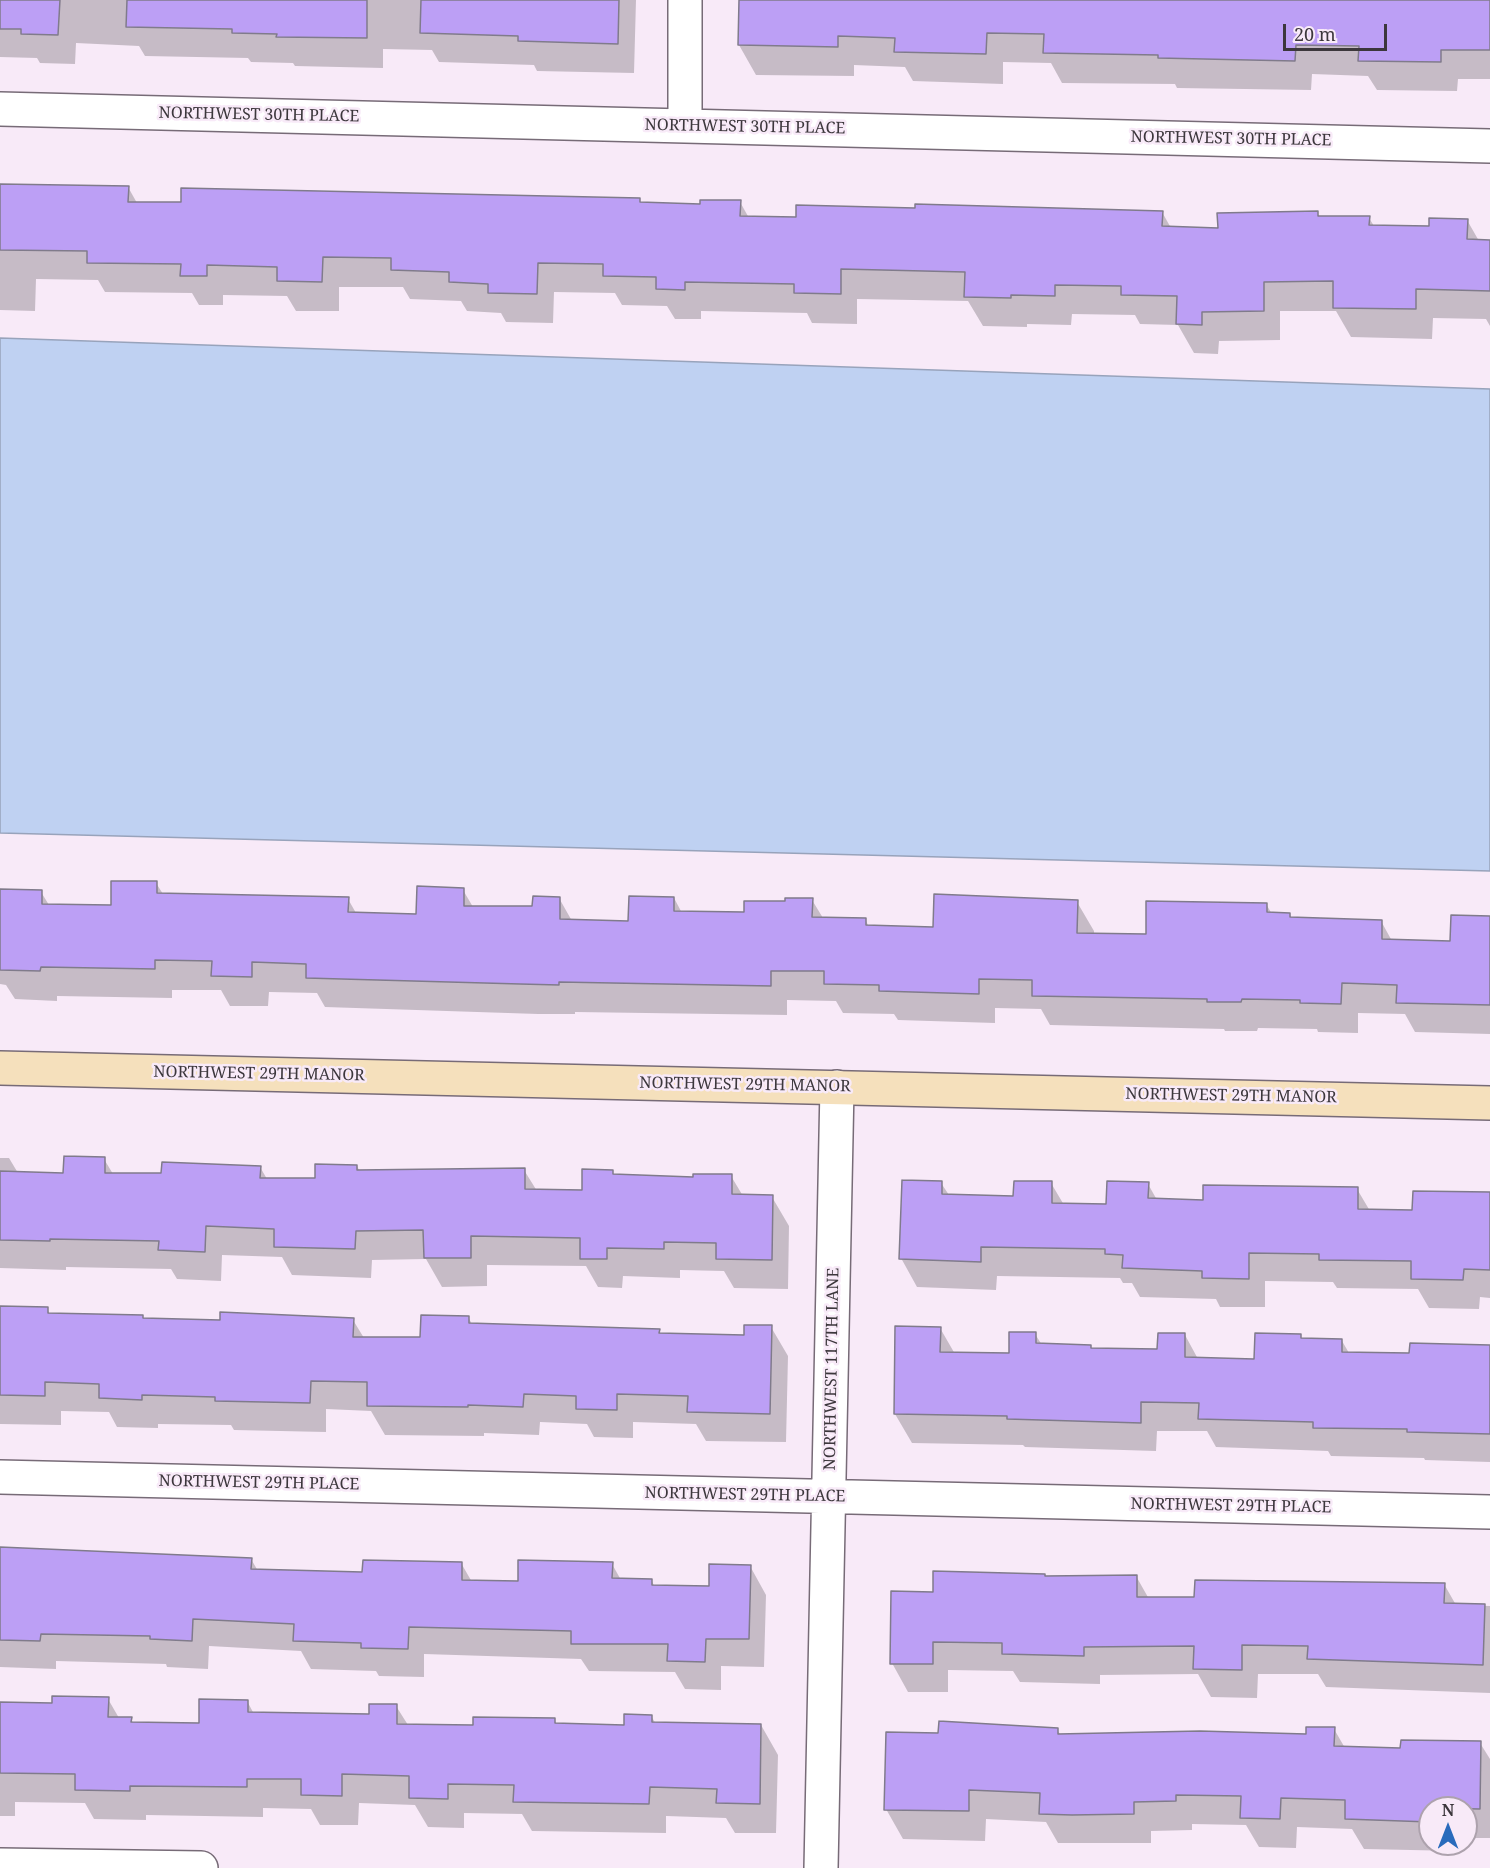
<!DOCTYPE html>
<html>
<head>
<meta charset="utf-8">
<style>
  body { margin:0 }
  #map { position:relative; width:1490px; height:1868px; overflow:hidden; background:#f8eaf8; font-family:"Noto Serif",serif }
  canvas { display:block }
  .north { position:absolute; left:1418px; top:1796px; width:60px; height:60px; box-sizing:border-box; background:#f8eaf8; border:2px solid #ada2ad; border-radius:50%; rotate:0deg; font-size:16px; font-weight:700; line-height:24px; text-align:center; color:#3c373c }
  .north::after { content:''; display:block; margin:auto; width:21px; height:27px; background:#296bbc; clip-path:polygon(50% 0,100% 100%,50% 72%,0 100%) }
  .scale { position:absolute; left:1283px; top:24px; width:104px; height:27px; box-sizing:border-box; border:3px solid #3c373c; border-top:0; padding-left:8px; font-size:18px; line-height:21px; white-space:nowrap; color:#3c373c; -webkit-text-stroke:4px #f8eaf8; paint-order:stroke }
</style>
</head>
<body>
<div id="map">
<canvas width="1490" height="1868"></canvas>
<div class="north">N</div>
<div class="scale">20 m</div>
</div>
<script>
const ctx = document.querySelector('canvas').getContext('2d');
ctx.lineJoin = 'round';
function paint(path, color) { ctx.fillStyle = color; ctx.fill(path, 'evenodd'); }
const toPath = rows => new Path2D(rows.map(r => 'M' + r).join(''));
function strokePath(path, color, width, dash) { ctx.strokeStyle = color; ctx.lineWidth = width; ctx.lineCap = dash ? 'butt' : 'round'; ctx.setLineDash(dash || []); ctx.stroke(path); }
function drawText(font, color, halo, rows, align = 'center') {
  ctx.font = font + ' "Noto Serif",serif'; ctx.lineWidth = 5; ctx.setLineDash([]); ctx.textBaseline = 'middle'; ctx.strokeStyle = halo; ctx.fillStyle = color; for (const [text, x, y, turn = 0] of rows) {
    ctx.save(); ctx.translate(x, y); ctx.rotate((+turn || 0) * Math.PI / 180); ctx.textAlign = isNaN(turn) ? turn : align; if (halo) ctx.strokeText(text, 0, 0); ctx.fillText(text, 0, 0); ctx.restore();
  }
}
const water = toPath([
  [0,338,1490,389,1490,871,0,833,0,338]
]);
const shadow = toPath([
  [0,0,636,0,634,73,537,71,534,65,439,62,432,50,383,49,383,68,295,66,293,63,251,62,248,58,145,56,139,46,76,43,75,64,40,63,37,58,0,57],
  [740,0,1490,0,1490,79,1458,79,1457,91,1377,90,1368,76,1312,74,1311,90,1177,88,1175,84,1062,83,1051,63,1003,62,1003,84,913,81,905,67,854,65,854,76,756,75,739,45],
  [0,184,128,187,137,203,639,200,641,204,702,205,740,202,749,218,1162,212,1171,228,1219,229,1317,213,1320,217,1369,218,1374,226,1431,227,1467,220,1479,241,1490,241,1490,326,1486,319,1433,318,1432,339,1351,337,1336,311,1280,311,1280,340,1219,341,1218,354,1194,353,1178,325,1140,324,1135,315,1072,314,1071,325,1027,324,1027,327,983,326,968,301,857,299,857,324,812,323,807,313,701,311,701,319,675,319,667,306,622,305,615,293,554,292,553,323,506,322,501,313,467,311,461,301,410,299,403,287,339,287,339,311,296,311,287,296,223,295,223,305,199,305,192,293,105,292,98,280,36,279,35,311,0,310],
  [156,883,163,894,348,899,356,913,418,915,463,890,473,907,534,908,559,898,572,921,630,922,674,898,682,913,746,914,786,903,812,900,823,918,865,919,869,927,934,929,1077,902,1094,931,1094,935,1147,935,1266,904,1272,914,1290,914,1292,919,1381,921,1392,941,1452,943,1490,917,1490,1034,1415,1032,1405,1014,1358,1013,1358,1033,1318,1032,1317,1029,1258,1028,1257,1031,1225,1031,1224,1029,1050,1025,1041,1009,995,1008,995,1023,898,1020,894,1014,843,1013,836,1001,787,1000,787,1015,575,1012,575,1014,538,1014,325,1007,317,993,269,992,268,1006,230,1006,221,990,172,990,172,998,57,996,57,1001,15,999,6,985,0,984,0,891,41,892,49,905,112,907],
  [0,1158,9,1158,18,1173,65,1175,104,1159,113,1174,163,1175,260,1167,267,1179,317,1180,357,1166,360,1172,524,1170,537,1191,583,1191,612,1172,614,1176,695,1178,731,1176,743,1196,772,1197,789,1226,788,1289,734,1288,724,1271,680,1270,680,1278,623,1276,622,1288,598,1287,586,1266,487,1265,487,1286,442,1287,426,1259,372,1260,371,1278,292,1275,282,1257,222,1255,221,1281,177,1279,171,1269,66,1267,66,1270,0,1268],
  [941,1183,949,1195,1015,1197,1051,1183,1064,1205,1108,1206,1148,1184,1157,1200,1205,1201,1357,1189,1370,1211,1414,1211,1490,1193,1490,1298,1480,1297,1479,1309,1429,1308,1418,1289,1337,1288,1333,1282,1265,1281,1265,1307,1220,1307,1216,1299,1140,1297,1132,1283,1123,1283,1120,1278,997,1276,996,1290,917,1287,901,1258],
  [0,1307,47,1309,50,1314,142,1317,144,1320,222,1321,353,1320,364,1338,422,1339,468,1317,472,1324,659,1330,661,1334,745,1336,771,1327,788,1356,786,1442,706,1441,696,1424,633,1422,633,1438,594,1437,587,1424,540,1422,539,1435,484,1433,484,1436,385,1435,371,1411,326,1409,326,1432,234,1430,231,1425,158,1424,158,1428,117,1427,109,1412,61,1411,61,1425,0,1424],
  [896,1328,940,1328,955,1354,1010,1355,1035,1334,1042,1345,1090,1346,1092,1350,1159,1351,1185,1335,1198,1359,1255,1361,1300,1336,1302,1340,1342,1341,1349,1353,1411,1355,1490,1347,1490,1462,1425,1460,1424,1458,1331,1456,1328,1451,1216,1447,1207,1431,1157,1431,1156,1451,1025,1447,1023,1445,912,1443,895,1414],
  [0,1549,251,1559,258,1571,364,1574,461,1563,472,1582,519,1582,612,1564,621,1580,651,1580,655,1587,710,1588,750,1566,766,1595,764,1667,721,1666,721,1690,685,1689,675,1672,589,1671,581,1659,424,1654,424,1677,379,1676,376,1671,311,1669,301,1651,209,1646,208,1669,167,1667,166,1664,56,1661,56,1669,0,1667],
  [1045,1575,1046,1577,1136,1576,1149,1599,1196,1598,1310,1583,1310,1581,1444,1584,1456,1605,1490,1606,1490,1693,1326,1687,1318,1674,1258,1674,1257,1698,1211,1697,1198,1674,1100,1675,1100,1684,1020,1682,1013,1671,948,1670,948,1692,908,1692,892,1663,934,1593],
  [108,1699,119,1718,131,1719,134,1724,200,1724,247,1701,254,1714,371,1716,396,1706,408,1725,475,1727,554,1720,557,1724,625,1726,651,1716,656,1724,761,1725,778,1755,776,1833,735,1833,726,1818,666,1816,666,1833,532,1831,522,1814,464,1813,464,1828,428,1827,415,1805,359,1803,358,1825,320,1825,311,1809,263,1808,263,1817,146,1815,146,1820,94,1819,85,1803,15,1802,15,1816,0,1816,0,1704,54,1705],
  [1334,1729,1345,1748,1402,1749,1480,1743,1490,1759,1490,1838,1466,1838,1466,1808,1430,1808,1430,1844,1457,1844,1457,1851,1364,1849,1352,1829,1297,1827,1296,1848,1259,1847,1246,1825,1192,1824,1192,1830,1151,1831,1151,1843,1058,1843,1046,1822,986,1819,985,1841,903,1839,886,1809,940,1735,1057,1730,1061,1735,1308,1735]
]);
const building = toPath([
  [0,0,60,0,58,35,21,34,21,29,0,29,0,0],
  [127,0,367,0,367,38,276,37,277,34,232,33,232,29,126,27,127,0],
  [421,0,619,0,618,44,518,41,518,36,420,33,421,0],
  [739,0,1490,0,1490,50,1441,50,1441,62,1358,61,1359,46,1296,45,1295,61,1158,58,1158,55,1043,53,1044,34,987,33,986,54,894,52,895,38,838,36,838,47,738,45,739,0],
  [0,184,129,186,128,202,181,202,181,188,640,198,640,202,700,204,700,200,741,200,740,216,796,217,796,205,915,208,915,204,1163,211,1162,226,1218,228,1217,213,1318,211,1318,216,1370,216,1369,225,1429,226,1429,218,1468,219,1467,239,1490,240,1490,291,1416,289,1416,309,1333,308,1333,281,1264,282,1264,311,1202,312,1202,325,1176,324,1177,296,1121,295,1121,286,1055,285,1055,296,1011,295,1011,298,964,297,965,272,841,269,841,294,794,293,794,284,685,282,685,290,656,289,656,277,603,276,603,264,538,263,537,294,488,293,488,284,449,282,449,272,391,270,391,258,323,257,322,282,277,281,277,267,207,265,207,276,180,276,181,264,87,263,87,251,0,250,0,184],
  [111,881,157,881,157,893,349,897,348,912,416,914,417,886,464,888,464,906,532,906,533,896,560,897,560,919,628,921,629,896,674,897,674,911,744,912,744,901,785,901,785,898,813,898,812,917,866,918,866,925,933,927,934,894,1078,900,1077,933,1146,934,1146,901,1267,903,1267,912,1290,913,1290,917,1382,920,1382,939,1450,941,1451,915,1490,916,1490,1005,1396,1003,1397,985,1342,983,1341,1004,1300,1003,1300,1000,1242,999,1241,1002,1207,1002,1207,999,1032,996,1032,980,979,979,979,994,879,991,879,985,824,984,824,971,771,971,771,986,559,982,559,985,520,984,306,978,306,964,252,962,252,977,211,976,212,961,155,960,155,969,41,967,40,971,0,970,0,889,42,890,42,904,111,905,111,881],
  [64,1156,105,1157,105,1173,161,1173,162,1162,261,1166,260,1178,315,1178,315,1164,357,1165,357,1170,525,1168,525,1189,582,1190,582,1169,613,1170,613,1174,693,1177,693,1174,732,1174,732,1194,773,1195,772,1260,716,1259,716,1243,664,1242,664,1249,607,1248,607,1259,580,1259,580,1238,471,1236,471,1258,424,1258,423,1230,356,1231,355,1249,274,1247,274,1229,206,1226,205,1252,158,1250,159,1241,50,1239,50,1241,0,1240,0,1171,63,1173,64,1156],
  [902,1180,942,1181,942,1194,1013,1196,1014,1181,1052,1181,1052,1203,1106,1204,1107,1181,1149,1182,1148,1198,1203,1200,1203,1185,1358,1187,1358,1209,1412,1210,1413,1191,1490,1192,1490,1270,1464,1269,1463,1280,1411,1279,1411,1261,1319,1260,1319,1254,1249,1253,1249,1279,1202,1278,1202,1271,1122,1268,1123,1255,1105,1254,1105,1249,981,1247,981,1262,899,1259,902,1180],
  [0,1306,48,1307,48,1313,143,1315,143,1318,220,1320,220,1312,354,1318,353,1337,420,1337,421,1315,469,1316,469,1323,660,1329,659,1333,744,1335,744,1325,772,1325,770,1414,687,1412,688,1396,617,1394,617,1410,576,1409,576,1396,524,1394,523,1407,468,1405,468,1407,367,1406,367,1382,311,1381,310,1403,215,1401,215,1397,142,1395,142,1400,99,1398,99,1384,45,1382,45,1396,0,1395,0,1306],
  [895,1326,941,1327,940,1352,1009,1353,1009,1332,1036,1332,1036,1343,1091,1345,1091,1348,1157,1349,1158,1333,1185,1333,1185,1357,1254,1359,1255,1333,1301,1334,1301,1338,1342,1339,1342,1352,1409,1353,1410,1343,1490,1345,1490,1434,1407,1432,1407,1429,1313,1428,1313,1422,1198,1419,1199,1403,1141,1402,1141,1423,1007,1419,1007,1416,894,1414,895,1326],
  [0,1547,252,1558,251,1569,362,1572,363,1560,462,1562,462,1580,518,1581,518,1560,613,1562,612,1578,652,1579,652,1585,709,1586,709,1564,751,1565,749,1639,706,1639,705,1662,667,1661,668,1644,571,1644,571,1631,409,1627,408,1649,361,1648,361,1643,293,1641,294,1624,193,1619,192,1641,150,1639,150,1636,41,1634,40,1641,0,1640,0,1547],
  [933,1571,1045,1574,1045,1576,1137,1575,1137,1597,1194,1597,1195,1580,1445,1583,1444,1603,1485,1604,1483,1665,1307,1659,1308,1646,1242,1645,1242,1670,1193,1669,1194,1646,1084,1647,1084,1656,1002,1654,1002,1643,933,1642,933,1664,890,1664,891,1591,933,1592,933,1571],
  [52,1696,109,1697,108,1717,132,1717,131,1722,199,1723,199,1699,248,1700,248,1712,369,1714,369,1704,397,1704,397,1724,473,1725,473,1717,555,1718,555,1723,624,1725,624,1714,652,1715,652,1722,761,1724,760,1804,716,1803,717,1789,650,1787,649,1804,513,1802,514,1785,448,1784,448,1799,409,1798,409,1776,342,1774,342,1796,301,1795,301,1779,247,1779,247,1787,130,1786,130,1791,75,1790,75,1774,0,1773,0,1702,52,1703,52,1696],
  [939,1721,1058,1728,1058,1734,1200,1731,1306,1734,1306,1727,1335,1727,1334,1746,1400,1748,1401,1740,1481,1741,1480,1809,1430,1808,1430,1822,1345,1819,1345,1800,1281,1798,1280,1819,1240,1818,1241,1796,1176,1795,1176,1801,1134,1802,1134,1814,1072,1815,1039,1814,1040,1793,969,1790,969,1811,884,1810,886,1732,938,1733,939,1721]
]);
const street = toPath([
  [0,109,1490,146],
  [685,125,685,0],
  [0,1477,1490,1512],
  [0,1865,201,1868],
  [821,1868,837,1087]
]);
const secondary = toPath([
  [0,1068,1490,1103]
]);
const streetNames = [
  ["NORTHWEST 30TH PLACE",259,115,1],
  ["NORTHWEST 30TH PLACE",745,127,1],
  ["NORTHWEST 30TH PLACE",1231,139,1],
  ["NORTHWEST 29TH MANOR",259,1074,1],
  ["NORTHWEST 29TH MANOR",745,1085,1],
  ["NORTHWEST 29TH MANOR",1231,1096,1],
  ["NORTHWEST 117TH LANE",832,1369,-89],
  ["NORTHWEST 29TH PLACE",259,1483,1],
  ["NORTHWEST 29TH PLACE",745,1495,1],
  ["NORTHWEST 29TH PLACE",1231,1506,1]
];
paint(water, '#bfd1f2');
strokePath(water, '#98a3bb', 1.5);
paint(shadow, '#0003');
paint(building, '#bc9ff5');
strokePath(building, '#807b8b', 1.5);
strokePath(street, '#776b77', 36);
strokePath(secondary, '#776b77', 36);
strokePath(street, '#fff', 33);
strokePath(secondary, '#f5e0bc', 33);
drawText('16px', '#3c373c', '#f8eaf8', streetNames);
</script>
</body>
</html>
